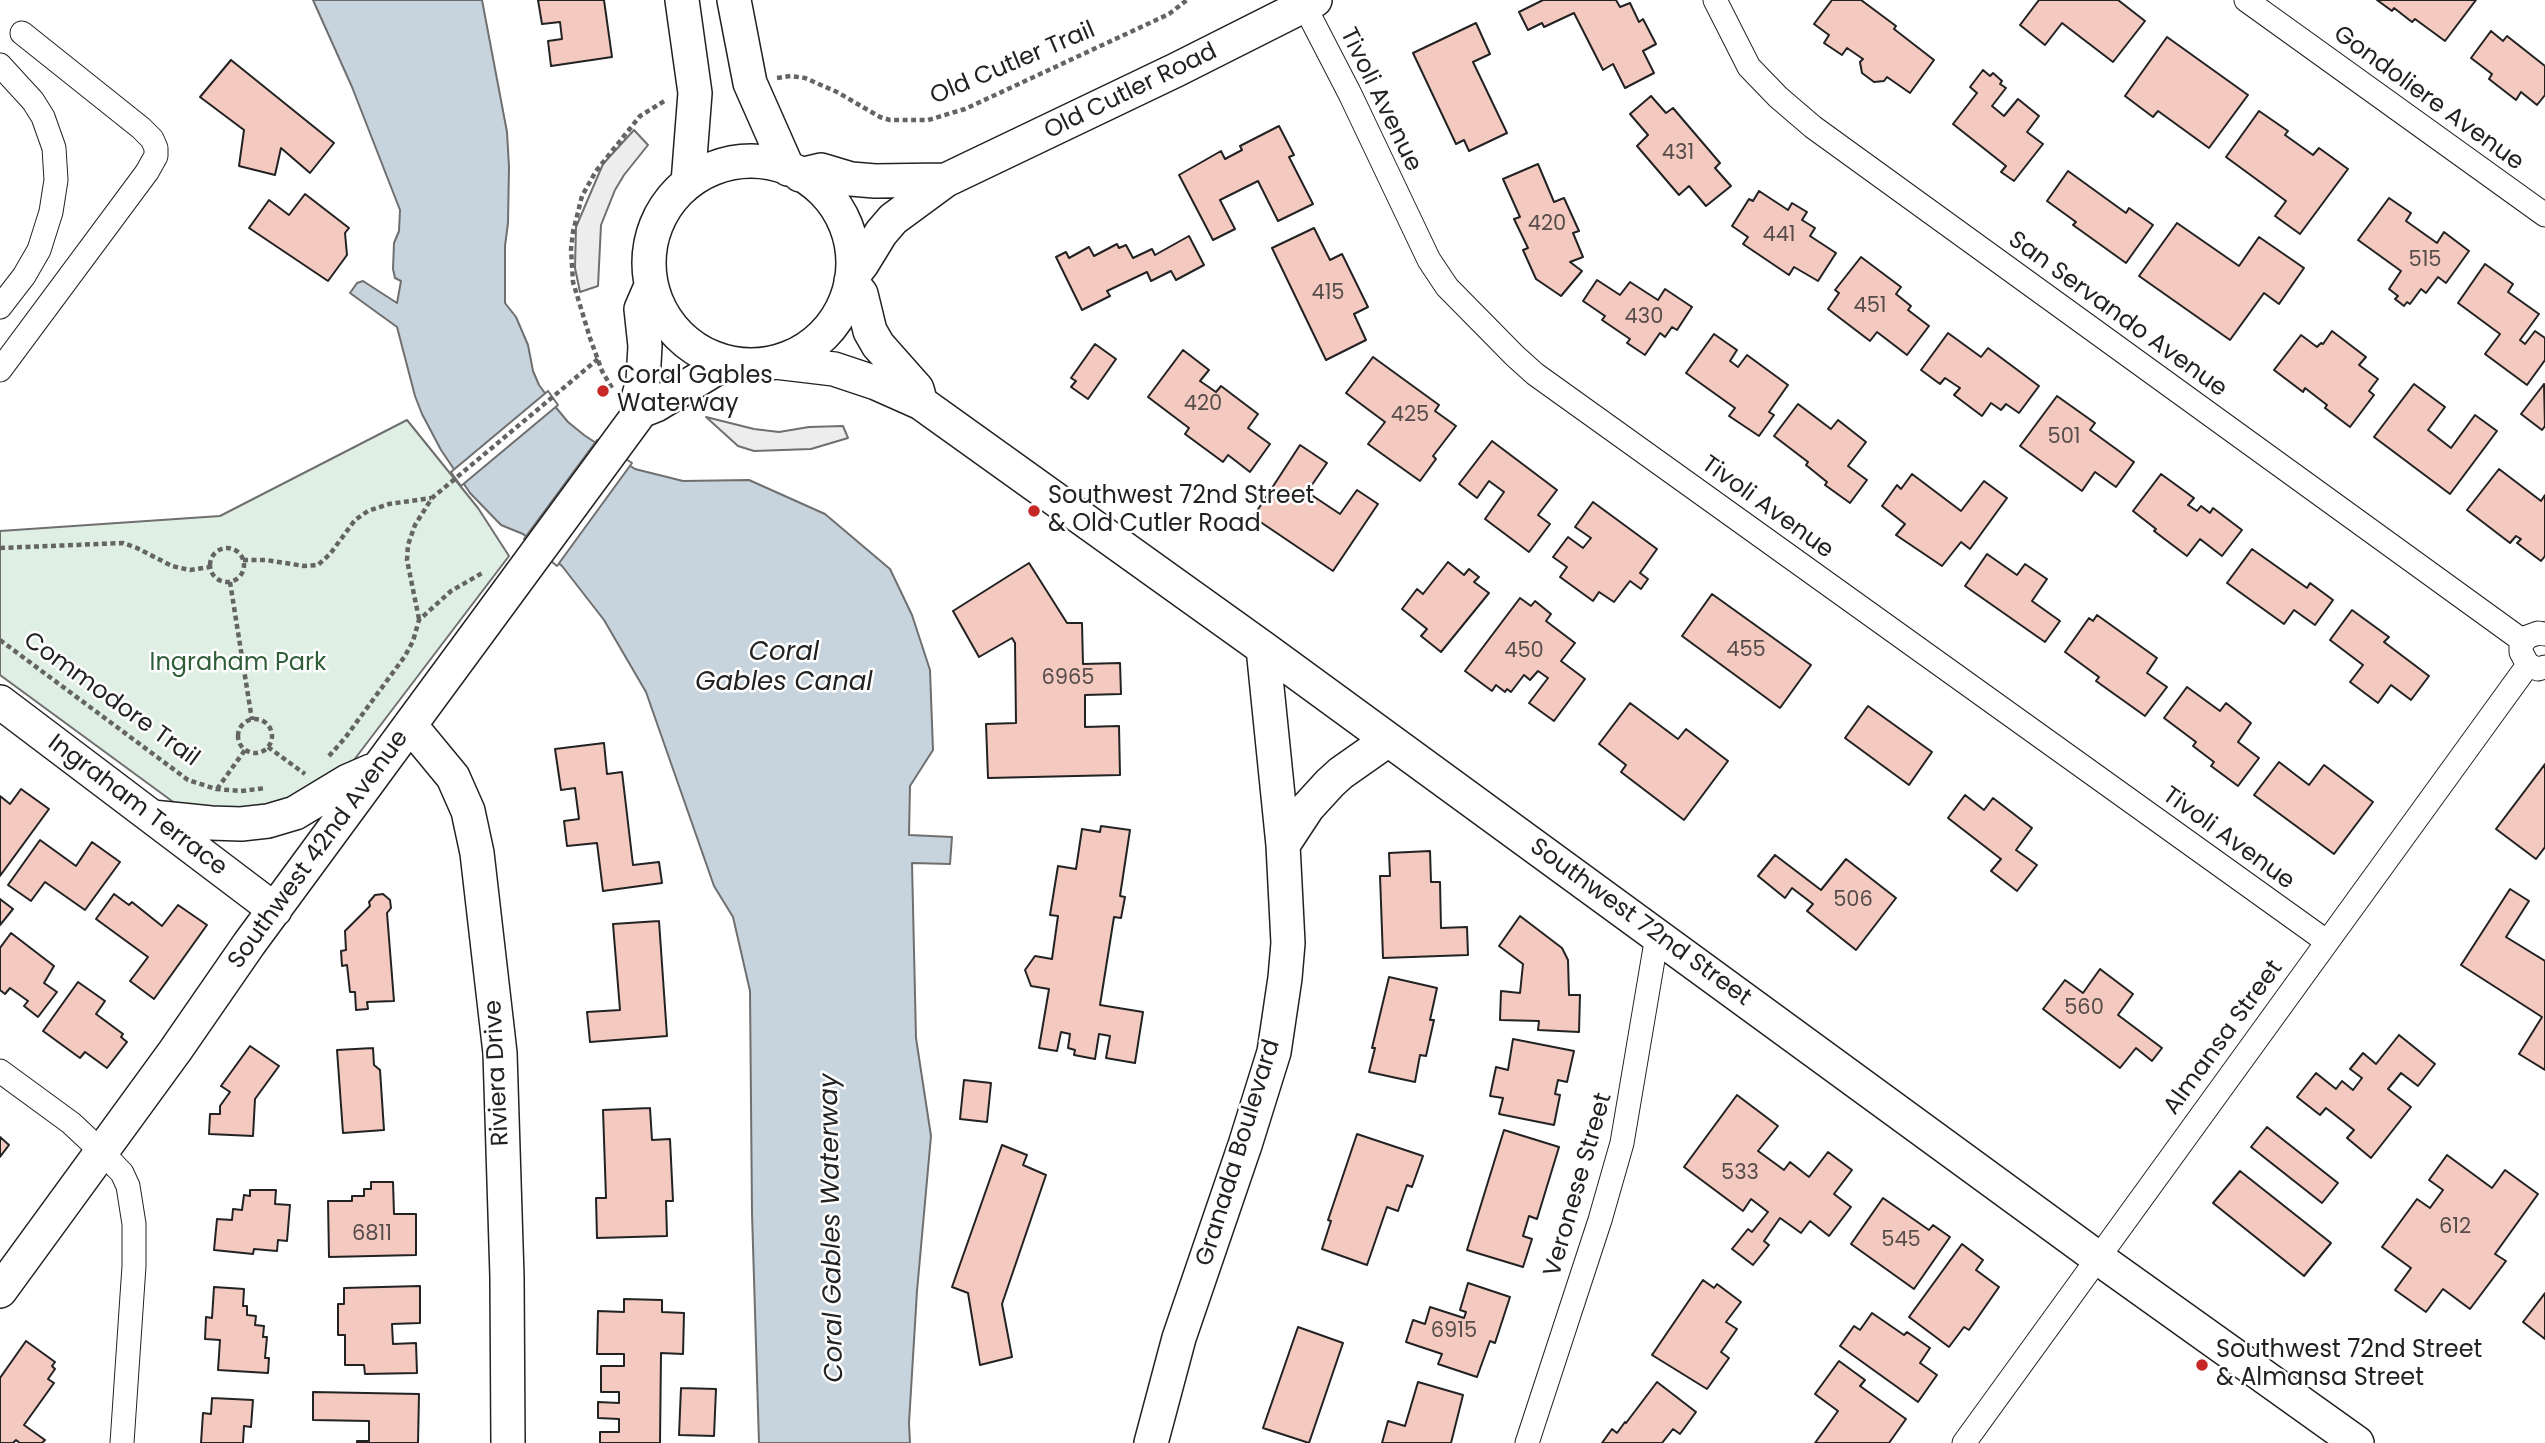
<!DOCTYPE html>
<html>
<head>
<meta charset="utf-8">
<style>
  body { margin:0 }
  canvas { display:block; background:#fff }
</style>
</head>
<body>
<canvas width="2545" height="1443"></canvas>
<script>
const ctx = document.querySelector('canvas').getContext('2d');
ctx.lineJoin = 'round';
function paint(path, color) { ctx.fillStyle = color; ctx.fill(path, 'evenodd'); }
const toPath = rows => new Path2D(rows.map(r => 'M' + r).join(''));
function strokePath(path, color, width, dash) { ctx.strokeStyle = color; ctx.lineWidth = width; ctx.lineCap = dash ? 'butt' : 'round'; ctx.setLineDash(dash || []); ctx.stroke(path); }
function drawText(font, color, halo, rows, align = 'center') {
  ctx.font = font + ' Poppins,sans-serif'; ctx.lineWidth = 5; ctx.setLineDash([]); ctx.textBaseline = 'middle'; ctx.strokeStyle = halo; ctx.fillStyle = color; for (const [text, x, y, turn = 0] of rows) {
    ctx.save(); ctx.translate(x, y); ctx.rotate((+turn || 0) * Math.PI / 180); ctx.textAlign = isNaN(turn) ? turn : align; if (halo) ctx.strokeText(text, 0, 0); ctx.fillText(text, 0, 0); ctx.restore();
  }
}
const green = toPath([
  [407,420,478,508,509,556,354,760,319,790,260,814,176,804,0,675,0,531,220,516,407,420]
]);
const parking = toPath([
  [634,130,648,145,624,175,615,190,601,225,598,286,580,292,575,268,576,227,603,164,634,130],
  [706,417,754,429,779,432,809,427,843,426,848,438,811,449,754,451,738,446,706,417]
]);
const water = toPath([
  [313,0,482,0,507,132,509,167,508,223,505,246,505,303,516,317,528,345,533,371,539,385,553,404,568,422,584,435,635,469,683,481,749,480,825,514,890,569,912,615,930,670,933,750,910,786,909,835,952,837,950,864,912,863,916,1038,931,1136,917,1291,909,1423,910,1443,759,1443,752,1213,750,991,733,917,714,886,646,692,604,620,562,566,523,534,501,525,470,493,441,450,422,414,415,396,397,327,350,293,357,283,363,281,397,303,401,281,395,278,393,269,394,243,399,231,400,210,352,87,313,0]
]);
const pier = toPath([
  [548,391,558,405,461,486,451,472,548,391],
  [597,440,632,463,557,566,524,539,597,440]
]);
const building = toPath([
  [538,0,604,0,612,57,551,66,548,41,562,39,560,22,542,24,538,0],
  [1543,0,1616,0,1620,7,1630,3,1639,22,1643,19,1656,44,1643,51,1654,73,1625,88,1613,64,1603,70,1574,13,1544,27,1542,23,1528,30,1519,12,1543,0],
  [1832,0,1861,0,1896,26,1894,29,1934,60,1910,93,1887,77,1884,81,1874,82,1862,73,1860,62,1863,59,1847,48,1842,55,1824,43,1829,35,1814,24,1832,0],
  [2039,0,2118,0,2145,21,2113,62,2062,23,2045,45,2020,25,2039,0],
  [2377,0,2476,0,2445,41,2415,19,2412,22,2394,8,2392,11,2377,0],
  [1476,23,1490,54,1473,62,1507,133,1469,151,1464,140,1456,144,1413,53,1476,23],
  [2491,31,2503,41,2507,36,2545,66,2545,95,2537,105,2521,92,2516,100,2489,79,2492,74,2471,58,2491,31],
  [2167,37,2248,95,2209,148,2158,111,2153,117,2125,96,2167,37],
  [231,60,334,143,310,173,281,148,275,175,239,166,244,130,200,97,231,60],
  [1983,70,1990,76,1993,73,2002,81,2000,84,2006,88,1992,106,2004,116,2018,99,2039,116,2027,132,2043,144,2014,181,2001,172,2006,166,1953,124,1977,93,1970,87,1983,70],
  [1651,96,1666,113,1673,108,1720,163,1715,168,1731,186,1706,206,1689,186,1679,195,1637,146,1648,135,1630,114,1651,96],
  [2259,111,2288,131,2285,135,2313,155,2319,148,2348,169,2300,234,2275,216,2286,201,2226,157,2259,111],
  [1279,126,1294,155,1289,157,1313,204,1278,221,1258,181,1220,200,1235,229,1213,240,1179,175,1221,151,1225,159,1242,150,1240,146,1279,126],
  [1538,164,1554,202,1564,198,1579,231,1573,233,1583,257,1570,262,1582,271,1561,296,1536,279,1523,250,1528,248,1514,219,1520,217,1503,179,1538,164],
  [2068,171,2126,213,2129,208,2153,225,2126,263,2073,225,2076,222,2047,201,2068,171],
  [1759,191,1788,210,1792,203,1807,212,1802,220,1815,228,1810,236,1836,253,1818,281,1794,267,1789,275,1743,244,1748,237,1732,226,1749,199,1753,201,1759,191],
  [305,194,349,228,345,233,347,255,328,281,249,228,269,200,289,215,305,194],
  [2389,198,2411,213,2406,221,2437,243,2444,232,2469,251,2446,283,2438,277,2426,293,2421,289,2410,304,2407,302,2404,306,2395,299,2398,296,2389,289,2401,271,2358,240,2389,198],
  [2177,223,2239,266,2259,237,2304,268,2279,304,2264,293,2230,340,2139,276,2177,223],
  [1314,228,1330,260,1342,254,1368,307,1354,314,1366,340,1326,360,1272,248,1314,228],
  [1189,236,1204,265,1176,280,1171,271,1151,281,1147,272,1107,291,1110,296,1082,310,1056,257,1066,252,1069,258,1089,247,1094,256,1117,244,1119,248,1126,245,1133,258,1152,249,1155,255,1189,236],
  [1861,257,1901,287,1896,294,1911,306,1908,310,1929,326,1907,355,1877,332,1870,341,1828,309,1839,293,1835,290,1861,257],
  [2485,264,2513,284,2508,292,2539,314,2520,340,2525,344,2535,331,2545,338,2545,360,2527,385,2485,354,2500,334,2458,303,2485,264],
  [1597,280,1620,295,1630,282,1658,300,1665,289,1692,307,1677,330,1672,327,1665,337,1660,333,1645,355,1627,343,1630,339,1602,320,1605,316,1583,301,1597,280],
  [2332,331,2366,357,2359,365,2378,379,2369,391,2374,395,2350,427,2325,408,2327,405,2305,388,2303,392,2274,370,2301,335,2317,347,2321,343,2323,344,2332,331],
  [1948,333,1981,357,1988,348,2039,386,2019,413,2006,404,2001,410,1991,403,1982,416,1954,395,1960,388,1945,378,1940,384,1921,370,1948,333],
  [1714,334,1737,350,1730,361,1738,367,1747,355,1788,385,1769,412,1774,415,1759,436,1729,416,1735,408,1686,373,1714,334],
  [1095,344,1116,359,1088,399,1071,387,1076,381,1071,378,1095,344],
  [1183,350,1209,370,1200,381,1216,392,1221,386,1258,414,1248,428,1270,444,1250,472,1228,455,1223,462,1185,434,1189,428,1148,397,1183,350],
  [1373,357,1439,405,1435,411,1456,426,1433,456,1436,459,1420,481,1368,444,1385,422,1346,393,1373,357],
  [2414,384,2445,407,2428,430,2451,448,2475,415,2497,431,2450,494,2374,437,2414,384],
  [2544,384,2545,426,2542,430,2521,414,2544,384],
  [2057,396,2095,423,2090,430,2134,462,2116,487,2095,472,2082,491,2020,446,2057,396],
  [1798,404,1831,429,1838,420,1866,442,1848,466,1867,480,1850,503,1825,485,1827,482,1806,465,1808,462,1774,436,1798,404],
  [1492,441,1557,490,1538,515,1550,524,1529,552,1485,519,1504,492,1489,481,1477,498,1459,484,1492,441],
  [1300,445,1327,463,1307,492,1340,514,1357,490,1378,504,1333,571,1253,517,1300,445],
  [2499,469,2541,501,2545,495,2545,556,2541,561,2517,543,2521,539,2516,536,2510,543,2467,510,2499,469],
  [1912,474,1961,511,1984,481,2007,498,1970,549,1961,542,1942,566,1896,535,1905,524,1882,506,1897,485,1901,489,1912,474],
  [2161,474,2194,498,2188,505,2197,511,2201,506,2210,513,2213,508,2242,530,2222,556,2200,539,2187,556,2154,531,2156,529,2133,511,2161,474],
  [1593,502,1657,549,1640,573,1648,579,1641,589,1630,581,1614,602,1599,592,1593,601,1560,577,1567,567,1553,557,1568,537,1583,548,1591,538,1575,527,1593,502],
  [2252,549,2307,588,2310,583,2333,600,2315,625,2294,610,2284,624,2227,583,2252,549],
  [1987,554,2017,575,2025,564,2047,579,2032,601,2060,621,2045,642,1965,586,1987,554],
  [1448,562,1464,575,1469,569,1479,577,1474,582,1489,593,1441,652,1421,636,1427,629,1402,609,1417,589,1423,594,1448,562],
  [1029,563,1067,623,1082,623,1083,664,1120,663,1121,694,1085,695,1085,727,1119,726,1120,775,988,778,986,724,1016,723,1015,643,1012,638,979,657,953,611,1029,563],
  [1712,594,1811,665,1780,708,1682,636,1712,594],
  [1520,598,1531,606,1535,601,1551,614,1546,621,1575,643,1561,661,1585,679,1554,721,1529,703,1548,678,1538,671,1530,680,1524,675,1511,692,1507,689,1505,692,1496,685,1492,691,1465,671,1520,598],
  [2352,610,2389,637,2384,642,2429,676,2411,700,2391,685,2378,703,2350,682,2363,665,2330,640,2352,610],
  [2097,615,2157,658,2147,673,2167,687,2145,716,2096,681,2099,677,2065,652,2089,618,2093,621,2097,615],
  [2187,687,2220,711,2226,703,2251,723,2238,742,2259,758,2238,786,2211,766,2214,762,2193,746,2196,742,2164,718,2187,687],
  [1630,703,1678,739,1686,729,1728,761,1684,820,1621,772,1626,765,1599,744,1630,703],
  [1868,706,1932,752,1909,785,1845,738,1868,706],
  [604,743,607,774,622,772,633,865,659,862,662,883,603,891,597,843,567,846,564,821,579,819,575,788,561,790,555,749,604,743],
  [2279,762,2309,785,2324,765,2373,802,2334,854,2254,795,2279,762],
  [2545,764,2545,847,2536,859,2496,829,2545,764],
  [21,789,49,809,0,876,0,796,10,804,21,789],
  [1965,795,1984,810,1993,798,2032,828,2016,850,2037,865,2017,891,1991,871,2001,859,1948,818,1965,795],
  [1101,826,1130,830,1120,896,1125,897,1121,918,1114,917,1100,1005,1143,1012,1135,1063,1106,1058,1110,1036,1099,1034,1095,1059,1074,1055,1075,1050,1068,1048,1070,1034,1061,1032,1057,1051,1039,1048,1049,989,1031,986,1025,970,1035,956,1052,959,1058,916,1050,915,1058,866,1076,869,1082,829,1100,832,1101,826],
  [40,840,76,866,92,842,120,862,85,910,45,882,31,901,8,885,40,840],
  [1430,851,1431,882,1440,882,1441,928,1467,927,1468,955,1383,958,1380,876,1390,876,1389,853,1430,851],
  [1775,855,1821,890,1846,859,1896,898,1856,950,1807,911,1813,904,1792,888,1785,898,1758,876,1775,855],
  [2510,889,2529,901,2506,937,2545,961,2545,1070,2519,1054,2542,1017,2461,965,2510,889],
  [114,894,129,905,132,902,162,926,178,905,207,925,154,999,130,981,148,957,96,919,114,894],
  [383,894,390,900,391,908,387,913,394,1001,367,1002,368,1009,356,1010,355,992,350,992,347,965,342,966,341,951,346,950,345,931,370,906,369,902,375,895,383,894],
  [0,899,13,909,0,925,0,899],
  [1520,916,1562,948,1568,960,1569,995,1580,995,1579,1032,1538,1030,1539,1021,1500,1020,1501,991,1520,993,1523,964,1499,946,1520,916],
  [659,921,667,1036,590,1042,587,1012,620,1010,613,924,659,921],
  [11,933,54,966,44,983,57,992,38,1017,24,1006,28,1001,10,988,5,994,0,990,0,948,11,933],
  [2100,969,2133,994,2118,1015,2162,1048,2152,1061,2136,1048,2120,1068,2043,1009,2065,980,2083,993,2100,969],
  [1389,977,1437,988,1430,1020,1434,1020,1426,1056,1420,1055,1415,1082,1369,1072,1375,1048,1372,1048,1389,977],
  [78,982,105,1001,96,1014,123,1034,121,1037,127,1042,107,1068,85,1052,80,1058,43,1031,78,982],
  [2399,1035,2435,1064,2418,1086,2401,1073,2388,1089,2411,1107,2371,1158,2347,1138,2354,1130,2326,1108,2320,1115,2297,1097,2316,1073,2336,1089,2342,1081,2353,1090,2362,1078,2350,1069,2363,1053,2376,1064,2399,1035],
  [1513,1039,1574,1051,1567,1082,1558,1080,1555,1094,1560,1095,1554,1125,1499,1114,1503,1098,1490,1096,1496,1067,1508,1070,1513,1039],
  [250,1046,279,1066,255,1099,253,1136,209,1134,210,1114,220,1114,220,1106,230,1092,221,1086,250,1046],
  [373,1048,374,1065,380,1070,384,1130,343,1133,337,1050,373,1048],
  [964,1080,991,1083,987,1122,960,1119,964,1080],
  [1737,1095,1778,1126,1758,1151,1784,1170,1790,1162,1809,1177,1828,1152,1852,1170,1834,1194,1851,1207,1829,1236,1810,1221,1801,1233,1780,1218,1764,1241,1769,1245,1753,1265,1732,1249,1748,1229,1752,1232,1768,1212,1751,1199,1743,1211,1684,1167,1737,1095],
  [650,1108,652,1140,670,1139,673,1201,666,1201,667,1236,597,1238,596,1198,606,1198,603,1110,650,1108],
  [2267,1127,2338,1183,2322,1203,2251,1147,2267,1127],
  [1504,1130,1559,1147,1537,1219,1529,1216,1523,1236,1532,1239,1523,1267,1467,1250,1504,1130],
  [1357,1134,1423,1156,1412,1187,1407,1185,1398,1211,1387,1207,1367,1265,1322,1249,1331,1221,1328,1220,1357,1134],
  [0,1137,9,1145,0,1157,0,1137],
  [1002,1145,1027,1155,1023,1165,1046,1175,1002,1304,1012,1357,980,1365,968,1293,952,1287,1002,1145],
  [2447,1155,2492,1188,2505,1170,2538,1194,2495,1254,2506,1261,2470,1309,2443,1289,2426,1312,2395,1290,2411,1268,2382,1247,2417,1199,2430,1208,2443,1190,2429,1180,2447,1155],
  [2240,1171,2331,1243,2304,1276,2213,1203,2240,1171],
  [371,1182,393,1182,394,1214,416,1214,416,1255,329,1257,328,1201,352,1201,352,1196,364,1196,364,1189,371,1189,371,1182],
  [250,1190,276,1190,275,1204,290,1205,287,1241,278,1240,277,1251,254,1249,253,1254,214,1250,217,1219,232,1220,233,1209,242,1210,244,1195,250,1196,250,1190],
  [1883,1198,1929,1230,1933,1225,1950,1237,1914,1289,1851,1244,1883,1198],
  [1962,1244,1983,1260,1976,1270,1999,1287,1969,1330,1964,1327,1949,1347,1909,1317,1962,1244],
  [1703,1280,1714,1288,1717,1284,1741,1302,1726,1322,1737,1329,1721,1352,1729,1358,1707,1389,1652,1355,1703,1280],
  [1468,1283,1510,1297,1495,1343,1490,1341,1477,1377,1438,1364,1442,1354,1406,1342,1413,1320,1425,1324,1430,1307,1464,1318,1466,1312,1460,1310,1468,1283],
  [420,1286,420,1323,392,1324,393,1344,416,1343,417,1373,365,1374,364,1365,345,1365,345,1335,338,1335,338,1304,344,1304,344,1288,420,1286],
  [214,1287,244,1289,243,1306,247,1306,247,1315,256,1316,255,1325,264,1326,263,1337,267,1337,265,1358,269,1358,268,1373,218,1370,220,1340,205,1339,206,1317,212,1318,214,1287],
  [2545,1293,2545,1339,2523,1322,2545,1293],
  [624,1299,662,1300,662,1312,684,1313,683,1354,661,1353,660,1443,600,1443,600,1432,619,1432,619,1419,598,1418,598,1402,619,1403,619,1392,601,1392,601,1366,624,1366,624,1354,597,1354,598,1311,624,1312,624,1299],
  [1872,1313,1904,1335,1907,1332,1930,1348,1920,1363,1937,1375,1918,1402,1840,1346,1854,1326,1860,1330,1872,1313],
  [1298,1327,1343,1343,1309,1443,1263,1428,1298,1327],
  [26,1341,55,1362,52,1366,55,1369,48,1379,54,1383,24,1425,45,1440,42,1443,20,1443,16,1440,13,1443,0,1443,0,1378,26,1341],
  [1839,1361,1865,1380,1860,1386,1906,1419,1889,1443,1815,1443,1838,1411,1815,1394,1839,1361],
  [1418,1382,1463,1395,1451,1443,1382,1443,1388,1421,1405,1426,1418,1382],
  [1657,1382,1696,1412,1680,1434,1673,1429,1662,1443,1602,1443,1612,1429,1617,1433,1625,1422,1626,1423,1657,1382],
  [681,1388,716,1389,714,1436,679,1435,681,1388],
  [313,1392,419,1394,418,1443,357,1443,357,1441,369,1441,369,1421,313,1420,313,1392],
  [212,1398,253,1400,251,1427,244,1426,243,1443,201,1443,203,1413,211,1414,212,1398]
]);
const path = toPath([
  [777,78,791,76,805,78,837,92,880,117,890,120,928,120,965,109,1169,14,1187,0],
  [612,388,602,371,590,338,573,282,571,249,573,232,582,196,596,171,640,116,666,100],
  [0,548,123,543,137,548,172,566,190,570,210,567],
  '210 565a17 17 0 1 1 34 0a17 17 0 1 1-34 0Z',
  [243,560,266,560,304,566,318,565,330,554,355,520,368,511,389,504,431,498],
  [230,582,252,720],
  [419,619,407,560,408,545,415,525,432,498,598,359],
  [0,640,188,780,216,789,241,791,266,788],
  '238 736a17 17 0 1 1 34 0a17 17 0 1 1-34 0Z',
  [268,747,305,774],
  [329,756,345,738,405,656,413,641,419,620,451,591,484,572],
  [217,789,245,750]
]);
const street = toPath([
  [1715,0,1749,67,1778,97,1813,127,2523,641],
  [2246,0,2545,215],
  [1304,5,1350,94,1429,260,1447,287,1515,356,1535,374,2326,941],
  [0,65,33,101,43,117,54,148,56,180,51,212,39,250,24,276,0,307],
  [0,370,147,172,156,156,156,148,152,139,141,128,22,33],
  [2545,634,2538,633,2527,637,2521,645,2521,652,2528,665,2538,669,2545,667],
  [0,1071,71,1123,102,1152,122,1173,128,1186,134,1224,134,1266,122,1443],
  [1527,1443,1600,1220,1622,1143,1657,936],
  [1964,1443,2528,665]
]);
const secondary = toPath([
  [682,0,695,93,688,183],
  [734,0,750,83,788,169],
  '649 263a102 102 0 1 1 204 0a102 102 0 1 1-204 0Z',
  [800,175,821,170,851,179,875,181,946,180],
  [852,277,862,264,881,233,893,219,946,180,1176,70,1315,0],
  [851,281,861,294,870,331,878,345,917,389,920,400],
  [775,362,834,369,876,383,921,403,1263,648,2098,1258,2357,1443],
  [641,411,639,395,643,381,645,346,641,309,651,286],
  [0,702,275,910],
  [410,725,453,777,468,811,477,853,500,1053,507,1277,508,1443],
  [152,817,211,823,241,824,268,821,295,813,348,781,371,771],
  [1283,845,1308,807,1330,783,1341,773,1388,740],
  [0,1291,175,1051,249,944,641,411,656,405,727,362],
  [1151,1443,1179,1338,1245,1145,1274,1052,1285,978,1288,943,1283,845,1263,648]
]);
const markers = [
  [603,391,7,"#c62828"],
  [1034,511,7,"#c62828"],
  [2202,1365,7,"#c62828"]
];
const numberNames = [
  ["431",1678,154],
  ["420",1547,225],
  ["441",1779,236],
  ["515",2425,261],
  ["415",1328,294],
  ["451",1870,307],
  ["430",1644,318],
  ["420",1203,405],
  ["425",1410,416],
  ["501",2064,438],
  ["455",1746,651],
  ["450",1524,652],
  ["6965",1068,679],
  ["506",1853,901],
  ["560",2084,1009],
  ["533",1740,1174],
  ["612",2455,1228],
  ["6811",372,1235],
  ["545",1901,1241],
  ["6915",1454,1332]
];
const streetNames = [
  ["Old Cutler Trail",1013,64,-23],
  ["Old Cutler Road",1131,92,-26],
  ["Gondoliere Avenue",2428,99,36],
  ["Tivoli Avenue",1380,100,64],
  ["San Servando Avenue",2117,315,36],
  ["Tivoli Avenue",1767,508,36],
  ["Commodore Trail",111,700,36],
  ["Ingraham Terrace",137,806,37],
  ["Tivoli Avenue",2228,839,36],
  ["Southwest 42nd Avenue",319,850,-54],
  ["Southwest 72nd Street",1640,923,36],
  ["Almansa Street",2224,1038,-54],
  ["Riviera Drive",498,1073,-93],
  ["Granada Boulevard",1239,1153,-73],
  ["Veronese Street",1579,1185,-74]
];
const poiNames = [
  ["Coral Gables",617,377],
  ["Waterway",617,405],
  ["Southwest 72nd Street",1048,497],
  ["& Old Cutler Road",1048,525],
  ["Southwest 72nd Street",2216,1351],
  ["& Almansa Street",2216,1379]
];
const parkNames = [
  ["Ingraham Park",238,664]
];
const waterNames = [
  ["Coral",784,653],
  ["Gables Canal",784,683],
  ["Coral Gables Waterway",833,1228,-91]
];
paint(green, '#e0efe3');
strokePath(green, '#6f6f6f', 2);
paint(parking, '#ededed');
strokePath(parking, '#6f6f6f', 2);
paint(water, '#c7d3dd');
strokePath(water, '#6f6f6f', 2);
paint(pier, '#fff');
strokePath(pier, '#6f6f6f', 2);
paint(building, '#f3c9c0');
strokePath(building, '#222', 2);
strokePath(street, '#222', 25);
strokePath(secondary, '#222', 36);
strokePath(path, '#646464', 4.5, [5, 3.5]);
strokePath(street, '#fff', 23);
strokePath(secondary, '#fff', 33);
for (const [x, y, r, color] of markers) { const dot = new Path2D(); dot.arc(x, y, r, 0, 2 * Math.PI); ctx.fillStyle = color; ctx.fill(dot); strokePath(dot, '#fff', 2.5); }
drawText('21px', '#564c4a', null, numberNames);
drawText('24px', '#222', '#fff', streetNames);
drawText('24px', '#222', '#fff', poiNames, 'left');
drawText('24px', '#2f5e38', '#fff', parkNames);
drawText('italic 26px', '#222', '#fff', waterNames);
</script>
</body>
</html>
